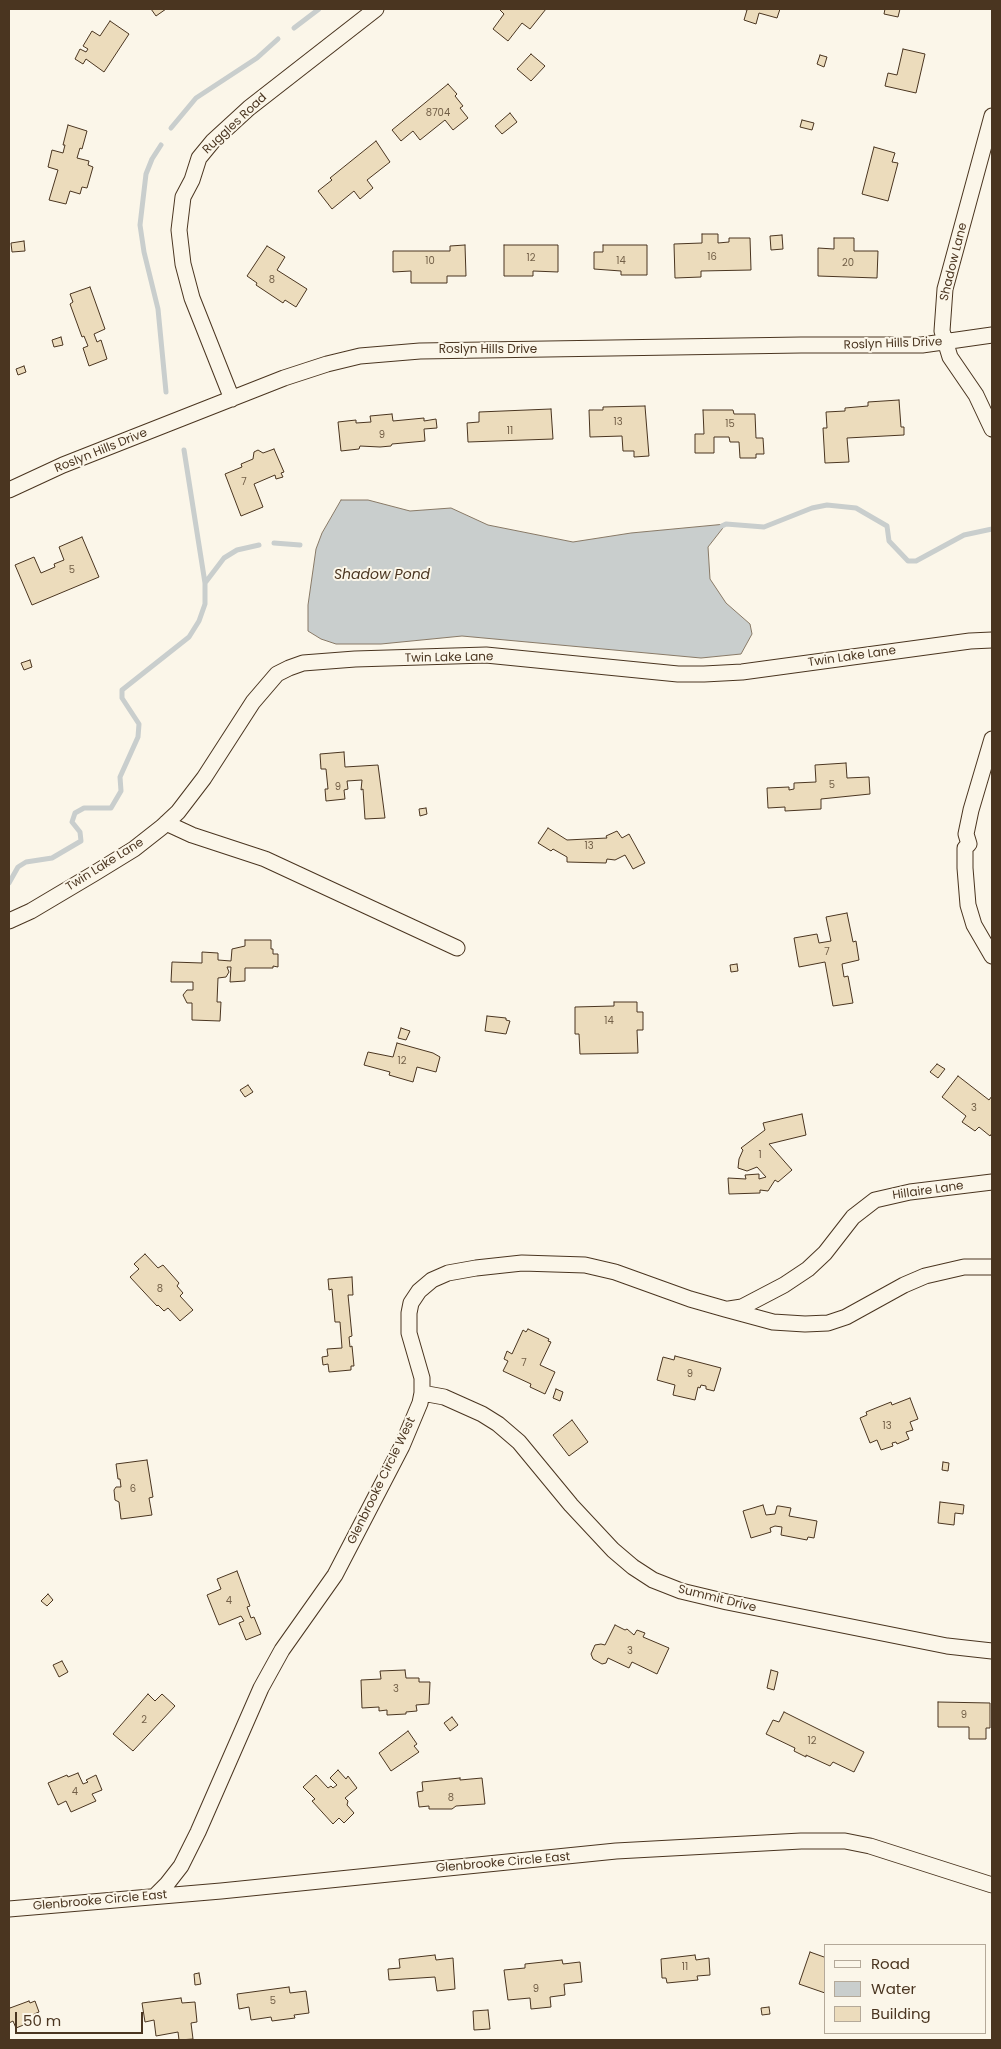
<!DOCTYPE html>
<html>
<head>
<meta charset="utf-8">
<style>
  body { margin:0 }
  #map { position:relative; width:1001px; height:2049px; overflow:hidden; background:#fbf6e9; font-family:Poppins,sans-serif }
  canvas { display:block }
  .frame { position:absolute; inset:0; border:10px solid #4a3520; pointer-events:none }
  .legend { position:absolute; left:824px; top:1944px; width:162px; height:90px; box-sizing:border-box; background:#fbf6e9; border:1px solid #b4a999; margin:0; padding:6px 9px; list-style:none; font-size:15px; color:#4a3520 }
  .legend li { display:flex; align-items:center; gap:10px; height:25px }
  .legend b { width:25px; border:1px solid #b4a999 }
  .scale { position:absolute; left:15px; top:2012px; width:128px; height:22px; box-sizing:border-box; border:2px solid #4a3520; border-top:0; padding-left:6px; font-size:15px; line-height:18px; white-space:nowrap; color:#4a3520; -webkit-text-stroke:4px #fbf6e9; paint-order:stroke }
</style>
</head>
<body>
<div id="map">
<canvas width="1001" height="2049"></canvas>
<div class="frame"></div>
<ul class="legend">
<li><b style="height:6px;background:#fbf6e9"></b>Road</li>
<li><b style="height:14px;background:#c9cecd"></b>Water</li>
<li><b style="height:14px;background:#ecdcbc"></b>Building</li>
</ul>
<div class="scale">50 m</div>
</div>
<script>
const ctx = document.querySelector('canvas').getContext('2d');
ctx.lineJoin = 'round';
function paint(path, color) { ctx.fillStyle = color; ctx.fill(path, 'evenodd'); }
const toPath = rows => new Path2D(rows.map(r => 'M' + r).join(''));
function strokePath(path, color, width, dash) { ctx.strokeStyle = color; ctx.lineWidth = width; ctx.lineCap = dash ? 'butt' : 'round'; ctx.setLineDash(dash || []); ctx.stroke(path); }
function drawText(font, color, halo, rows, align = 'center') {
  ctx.font = font + ' Poppins,sans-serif'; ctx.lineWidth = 4; ctx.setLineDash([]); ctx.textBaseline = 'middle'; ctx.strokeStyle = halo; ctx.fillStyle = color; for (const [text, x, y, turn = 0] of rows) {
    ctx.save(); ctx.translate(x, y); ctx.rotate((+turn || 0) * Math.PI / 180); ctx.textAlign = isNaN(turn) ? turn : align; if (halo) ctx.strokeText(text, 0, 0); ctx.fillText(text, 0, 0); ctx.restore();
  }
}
const water = toPath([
  [341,500,368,500,410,511,451,508,488,525,573,542,631,533,726,524,708,547,710,579,726,603,750,624,752,634,741,654,701,658,462,636,381,644,336,644,321,639,308,631,308,605,316,549,322,533,341,500]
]);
const stream = toPath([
  [294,28,319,9],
  [171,128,196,98,257,58,278,39],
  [161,145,152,159,146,174,140,225,144,252,158,309,166,392],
  [722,526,726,524,764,527,812,508,827,505,856,508,887,526,889,541,908,561,916,561,964,535,992,529],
  [274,543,300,545],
  [205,583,224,558,237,550,259,545],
  [9,883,18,867,26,862,52,858,81,841,80,832,72,822,75,813,84,808,111,808,121,791,120,777,138,737,139,724,122,698,122,690,189,637,199,621,205,604,205,583,184,450]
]);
const building = toPath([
  [151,9,166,9,156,16,151,9],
  [499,9,546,9,530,29,522,23,508,41,493,29,504,14,499,9],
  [743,9,780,9,777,18,759,13,756,24,744,20,747,10,743,9],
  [885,9,900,9,898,17,884,14,885,9],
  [110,21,129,34,104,72,86,59,83,64,75,59,80,49,86,52,88,49,83,46,92,31,100,36,110,21],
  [903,49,925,54,916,93,885,86,888,73,897,75,903,49],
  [531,54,545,66,531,81,517,69,531,54],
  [820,55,827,57,824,67,817,64,820,55],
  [448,84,457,94,455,96,463,106,460,108,468,118,453,130,445,120,420,140,413,131,401,141,392,130,448,84],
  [510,113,517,122,502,134,495,126,510,113],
  [802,120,814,123,812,130,800,127,802,120],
  [68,125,87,131,82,149,80,148,77,158,89,161,88,165,93,167,87,188,82,187,80,194,70,191,66,204,49,200,58,170,48,167,52,150,63,153,65,145,63,145,68,125],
  [376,141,390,162,367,180,373,188,360,199,354,191,332,209,318,191,332,180,330,178,376,141],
  [874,147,895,153,892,162,898,163,888,201,862,194,874,147],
  [702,234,718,234,718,243,729,242,729,238,750,238,751,270,701,271,701,277,675,278,674,244,702,243,702,234],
  [782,235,783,249,771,250,770,236,782,235],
  [834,238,854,238,854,251,878,251,877,278,818,276,818,248,834,249,834,238],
  [24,241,25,251,12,252,11,243,24,241],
  [465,245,466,276,447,276,447,283,411,283,411,271,393,272,393,251,450,251,450,246,465,245],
  [504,245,558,245,558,272,533,271,533,276,504,276,504,245],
  [603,245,647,245,647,275,621,275,621,271,594,269,594,252,603,252,603,245],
  [267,246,285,257,277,270,307,289,296,307,285,300,283,303,256,285,257,283,247,276,267,246],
  [90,287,105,329,94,334,97,342,101,340,107,359,89,366,83,348,88,346,84,336,82,337,70,304,73,302,70,294,90,287],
  [61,337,63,345,54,347,52,340,61,337],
  [24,366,26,372,18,375,16,369,24,366],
  [899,400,901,427,904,427,904,435,847,438,849,462,825,463,823,428,827,428,826,412,845,411,845,408,868,406,868,402,899,400],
  [645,406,649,456,634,457,634,451,623,451,622,436,590,437,589,410,603,410,603,407,645,406],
  [551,409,553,439,468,442,467,423,479,422,479,412,551,409],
  [703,410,733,410,734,414,755,414,756,438,763,438,764,454,756,454,756,458,740,458,739,442,730,442,729,437,714,437,714,453,695,453,695,434,704,434,703,410],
  [392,414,393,421,424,418,424,421,436,419,437,428,424,429,425,441,392,444,391,446,380,447,360,446,359,449,341,451,338,422,356,420,356,423,371,422,370,416,392,414],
  [274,449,284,472,281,473,283,477,276,479,275,475,254,484,263,507,241,516,225,474,242,467,241,464,253,459,254,452,258,450,263,453,274,449],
  [82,537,99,577,32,605,15,565,34,557,41,573,55,567,54,564,64,560,59,547,82,537],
  [30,660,32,667,24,670,21,663,30,660],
  [344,752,345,767,378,765,385,818,365,819,363,789,361,790,362,780,347,781,348,789,344,790,345,799,326,801,325,789,328,789,326,769,321,769,320,754,344,752],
  [846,763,847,778,869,777,870,794,821,799,821,809,785,811,785,807,768,808,767,788,789,787,789,790,794,789,794,783,816,782,815,765,846,763],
  [426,808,427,814,420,816,419,809,426,808],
  [548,828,567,840,607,838,606,836,617,831,622,838,629,834,645,863,633,869,625,855,615,860,607,859,606,863,567,862,567,857,553,849,551,851,538,843,548,828],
  [847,913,853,942,856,941,859,960,842,964,844,977,848,976,853,1003,833,1006,825,962,799,967,794,938,817,934,819,943,831,941,826,917,847,913],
  [245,940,271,940,271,949,273,949,273,954,278,954,278,967,273,966,273,968,245,968,245,981,230,982,231,967,227,967,229,972,226,977,218,978,217,1002,221,1002,220,1021,192,1020,192,1003,187,1003,183,995,187,990,193,990,193,982,171,982,172,962,202,963,202,952,218,953,218,960,231,961,232,949,245,946,245,940],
  [737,964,738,971,731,972,730,965,737,964],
  [614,1002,637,1002,637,1012,643,1012,643,1030,637,1030,638,1053,580,1054,579,1034,575,1034,575,1007,614,1006,614,1002],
  [487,1016,506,1018,506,1020,510,1021,506,1034,485,1031,487,1016],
  [401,1028,410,1031,406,1040,398,1038,401,1028],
  [397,1043,433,1053,440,1057,436,1072,417,1067,413,1082,389,1075,390,1072,364,1065,368,1052,393,1057,397,1043],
  [937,1064,945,1069,938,1078,930,1072,937,1064],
  [958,1076,989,1100,992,1096,992,1133,990,1136,979,1127,975,1131,962,1122,966,1116,942,1097,958,1076],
  [248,1085,253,1092,245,1097,240,1090,248,1085],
  [802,1114,806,1135,769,1144,792,1170,778,1182,775,1180,768,1191,760,1190,760,1193,729,1194,728,1178,746,1179,745,1175,759,1174,759,1179,766,1177,757,1167,747,1171,738,1168,739,1159,743,1150,741,1148,765,1130,763,1123,802,1114],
  [145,1254,158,1268,163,1265,179,1283,177,1286,183,1293,180,1296,193,1310,180,1321,168,1308,164,1311,158,1305,157,1306,130,1277,139,1269,134,1264,145,1254],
  [352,1277,353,1295,348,1295,352,1336,349,1337,350,1347,352,1346,354,1366,351,1366,351,1370,329,1372,328,1364,323,1365,322,1357,328,1356,327,1349,342,1348,340,1322,335,1322,332,1289,329,1290,328,1279,352,1277],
  [528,1329,549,1339,548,1341,551,1342,540,1365,555,1372,545,1394,530,1387,531,1384,503,1371,508,1361,504,1359,507,1351,512,1354,523,1330,526,1332,528,1329],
  [675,1356,721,1368,714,1391,706,1389,706,1386,701,1385,700,1388,698,1387,695,1400,673,1395,675,1385,657,1380,663,1357,674,1360,675,1356],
  [556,1389,563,1392,560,1401,553,1398,556,1389],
  [910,1398,918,1419,910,1422,913,1430,906,1432,909,1439,897,1444,896,1442,892,1443,893,1446,881,1450,877,1440,870,1443,860,1418,867,1415,866,1412,891,1402,892,1405,910,1398],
  [572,1420,588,1442,569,1456,553,1435,572,1420],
  [147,1460,153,1497,149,1498,152,1515,121,1519,119,1502,115,1500,114,1490,116,1487,121,1487,120,1479,118,1479,116,1464,147,1460],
  [943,1462,949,1463,948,1471,942,1470,943,1462],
  [940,1502,964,1505,963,1514,955,1513,954,1525,938,1523,940,1502],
  [763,1505,766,1515,775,1514,777,1506,779,1506,791,1508,789,1516,817,1521,814,1538,808,1537,807,1540,781,1535,782,1527,775,1526,770,1528,771,1532,751,1538,743,1511,763,1505],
  [237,1571,250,1606,247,1607,251,1618,254,1617,261,1634,246,1640,239,1623,244,1621,241,1616,219,1625,207,1595,221,1589,217,1579,237,1571],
  [48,1594,53,1600,47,1606,41,1601,48,1594],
  [615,1625,625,1630,627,1629,634,1635,637,1630,645,1633,643,1637,669,1648,657,1674,632,1662,629,1668,608,1658,606,1663,602,1664,593,1659,591,1654,595,1645,601,1644,605,1645,615,1625],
  [62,1661,68,1672,59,1677,53,1665,62,1661],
  [405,1670,406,1678,419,1678,419,1682,430,1682,429,1704,416,1705,417,1711,406,1712,406,1714,387,1715,387,1710,379,1711,379,1707,362,1708,361,1680,381,1679,380,1671,405,1670],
  [771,1670,778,1672,774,1690,767,1688,771,1670],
  [148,1694,155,1701,162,1694,175,1706,133,1751,113,1734,148,1694],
  [938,1702,990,1703,990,1728,986,1728,986,1739,969,1739,969,1727,938,1727,938,1702],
  [784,1712,864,1752,854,1772,833,1762,830,1766,806,1755,806,1757,794,1751,795,1748,766,1734,773,1720,779,1722,784,1712],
  [452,1717,458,1725,450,1731,444,1723,452,1717],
  [408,1731,417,1744,414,1746,419,1752,391,1771,379,1753,408,1731],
  [338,1770,346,1779,348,1776,357,1788,345,1798,348,1801,347,1805,354,1813,344,1823,339,1818,333,1824,312,1801,315,1799,303,1787,316,1775,328,1788,331,1786,333,1788,337,1785,330,1778,338,1770],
  [78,1773,83,1784,88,1782,86,1780,96,1775,102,1790,92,1794,96,1801,71,1812,66,1801,58,1805,48,1783,67,1775,68,1777,78,1773],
  [460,1778,460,1780,482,1778,485,1804,456,1806,452,1809,429,1809,429,1806,419,1807,417,1792,423,1791,422,1782,460,1778],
  [810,1952,824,1957,825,1956,825,1993,799,1984,810,1952],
  [435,1955,436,1960,453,1958,455,1989,437,1991,435,1977,389,1980,388,1969,400,1968,399,1959,435,1955],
  [695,1955,696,1960,709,1958,710,1975,697,1976,698,1980,667,1983,666,1978,662,1978,661,1959,695,1955],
  [562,1960,563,1964,580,1962,582,1982,564,1984,565,1995,550,1997,551,2007,531,2009,530,1998,508,2000,504,1970,525,1968,525,1964,562,1960],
  [199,1973,201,1984,195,1985,194,1974,199,1973],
  [289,1987,290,1993,306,1991,309,2013,294,2015,295,2018,272,2021,271,2017,251,2020,249,2007,239,2009,237,1994,289,1987],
  [181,1998,182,2003,195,2002,197,2022,191,2023,193,2039,179,2040,178,2032,156,2036,154,2020,145,2022,142,2003,181,1998],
  [29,2001,30,2003,35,2001,39,2012,34,2014,36,2020,16,2028,13,2021,9,2023,9,2005,10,2008,29,2001],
  [769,2007,770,2014,762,2015,761,2008,769,2007],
  [488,2010,490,2029,474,2030,473,2011,488,2010]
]);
const minor = toPath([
  [992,116,945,289,942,331,950,357,976,395,992,429],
  [232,399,192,298,183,264,179,230,183,197,192,180,199,158,213,141,249,108,376,9],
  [9,490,63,465,284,378,327,364,360,356,420,351,801,345,922,345,992,335],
  [992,739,971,810,966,834,969,844,965,848,965,868,968,905,974,925,992,956],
  [166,823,192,835,265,859,457,948],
  [9,921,31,911,95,873,134,849,162,827,178,812,204,778,253,702,277,674,289,668,303,663,355,659,486,655,678,674,704,674,742,672,970,641,992,640],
  [729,1309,742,1307,784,1285,808,1269,825,1253,853,1217,875,1200,910,1192,992,1182],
  [422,1393,444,1397,482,1414,498,1424,519,1442,571,1505,613,1550,633,1567,653,1580,681,1591,727,1602,947,1646,992,1651],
  [156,1895,167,1884,181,1866,198,1832,261,1688,282,1650,335,1575,402,1446,420,1403,422,1393,422,1378,409,1333,409,1313,411,1303,419,1291,432,1280,448,1273,476,1268,522,1263,585,1265,615,1272,690,1299,725,1309,773,1322,805,1324,828,1323,846,1317,904,1285,925,1276,964,1267,992,1267],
  [9,1909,221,1891,616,1851,801,1841,845,1841,870,1846,992,1885]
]);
const numberNames = [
  ["8704",438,113],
  ["16",712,257],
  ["12",531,258],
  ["10",430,261],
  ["14",621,261],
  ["20",848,263],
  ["8",272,280],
  ["13",618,422],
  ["15",730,424],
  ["11",510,431],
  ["9",382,435],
  ["7",244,482],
  ["5",72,570],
  ["5",832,785],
  ["9",338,787],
  ["13",589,846],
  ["7",827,952],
  ["14",609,1021],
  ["12",402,1061],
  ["3",974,1108],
  ["1",760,1155],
  ["8",160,1289],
  ["7",524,1363],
  ["9",690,1374],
  ["13",887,1426],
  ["6",133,1489],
  ["4",229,1601],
  ["3",630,1651],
  ["3",396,1689],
  ["9",964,1715],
  ["2",144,1720],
  ["12",812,1741],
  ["4",75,1792],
  ["8",451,1798],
  ["11",685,1967],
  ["9",536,1989],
  ["5",273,2001]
];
const streetNames = [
  ["Ruggles Road",235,124,-43],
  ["Shadow Lane",954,262,-76],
  ["Roslyn Hills Drive",893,344,-2],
  ["Roslyn Hills Drive",488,350],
  ["Roslyn Hills Drive",101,451,-22],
  ["Twin Lake Lane",852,657,-8],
  ["Twin Lake Lane",449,658,-1],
  ["Twin Lake Lane",105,865,-32],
  ["Hillaire Lane",928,1191,-8],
  ["Glenbrooke Circle West",382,1481,-64],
  ["Summit Drive",717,1599,14],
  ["Glenbrooke Circle East",503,1863,-5],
  ["Glenbrooke Circle East",100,1901,-5]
];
const waterNames = [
  ["Shadow Pond",382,575]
];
paint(water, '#c9cecd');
strokePath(water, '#887966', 1);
strokePath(stream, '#c9cecd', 5);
paint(building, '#ecdcbc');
strokePath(building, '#4a3520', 1);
strokePath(minor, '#4a3520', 17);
strokePath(minor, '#fbf6e9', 15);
drawText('10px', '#725f47', null, numberNames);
drawText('12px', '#4a3520', '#fbf6e9', streetNames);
drawText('italic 14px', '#4a3520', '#fbf6e9', waterNames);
</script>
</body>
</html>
